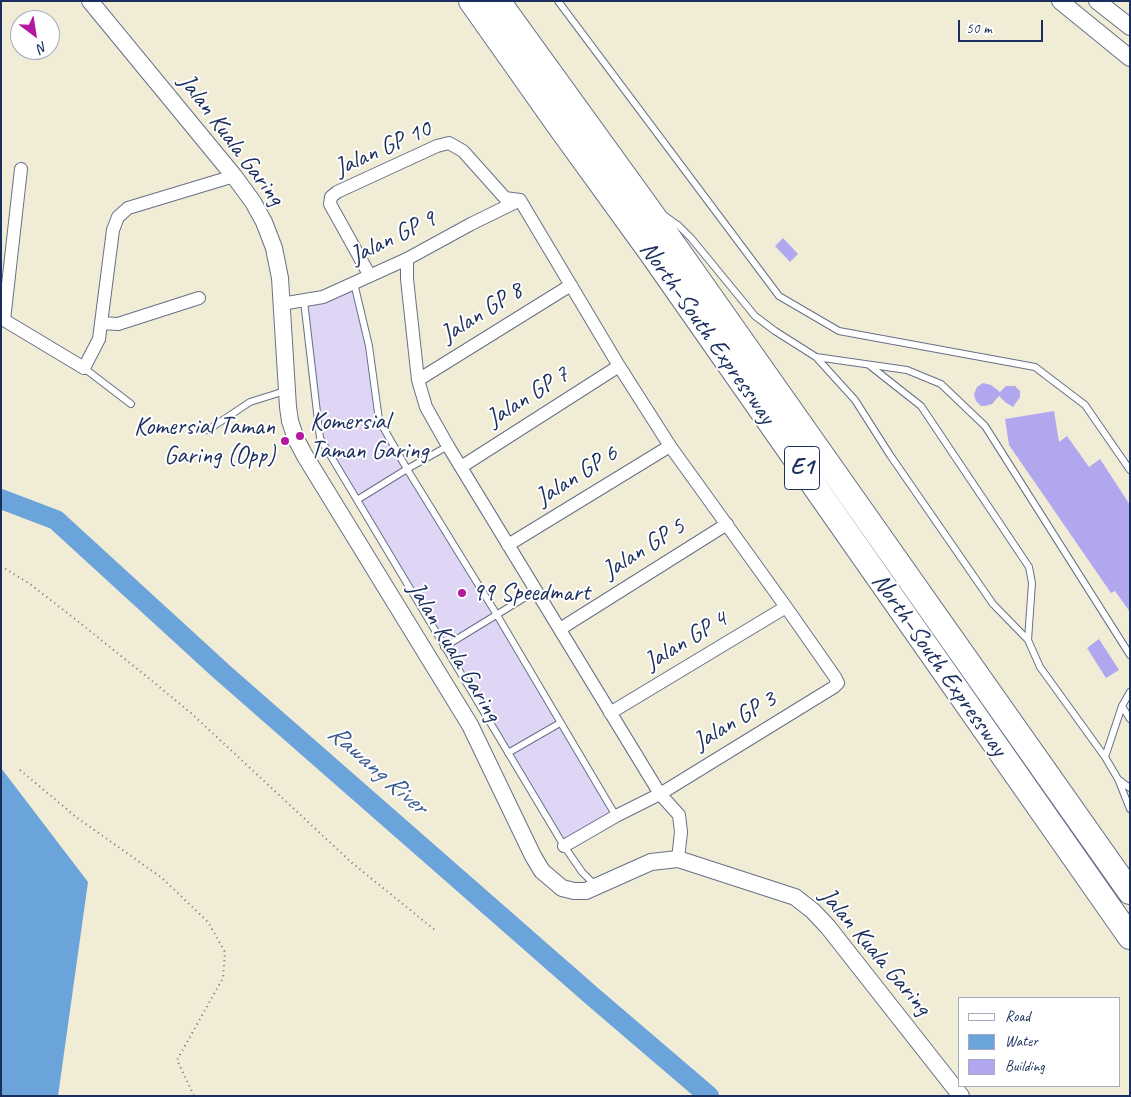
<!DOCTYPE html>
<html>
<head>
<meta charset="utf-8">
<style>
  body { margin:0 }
  #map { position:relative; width:1131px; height:1097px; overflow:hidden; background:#f1ecd5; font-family:Caveat,sans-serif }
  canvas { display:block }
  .frame { position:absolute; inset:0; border:2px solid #1b2f5e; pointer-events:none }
  .legend { position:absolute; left:958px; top:997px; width:162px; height:90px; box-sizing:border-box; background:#fff; border:1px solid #a4acbf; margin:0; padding:6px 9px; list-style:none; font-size:15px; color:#1b2f5e }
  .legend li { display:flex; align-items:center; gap:10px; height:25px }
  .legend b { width:25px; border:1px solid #a4acbf }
  .north { position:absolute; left:10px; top:10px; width:50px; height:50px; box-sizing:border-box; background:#fff; border:1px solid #a4acbf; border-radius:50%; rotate:149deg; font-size:14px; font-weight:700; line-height:20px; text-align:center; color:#1b2f5e }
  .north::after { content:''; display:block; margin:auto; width:18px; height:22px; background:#b5179e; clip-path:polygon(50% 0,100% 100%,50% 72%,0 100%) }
  .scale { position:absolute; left:958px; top:20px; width:85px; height:22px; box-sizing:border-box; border:2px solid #1b2f5e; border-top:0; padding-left:6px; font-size:15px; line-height:18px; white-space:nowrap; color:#1b2f5e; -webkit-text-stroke:4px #fff; paint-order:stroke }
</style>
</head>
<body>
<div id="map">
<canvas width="1131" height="1097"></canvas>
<div class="frame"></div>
<ul class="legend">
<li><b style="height:6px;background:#fff"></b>Road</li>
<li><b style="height:14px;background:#6ba4da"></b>Water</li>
<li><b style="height:14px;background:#b1a7ee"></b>Building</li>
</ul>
<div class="north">N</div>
<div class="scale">50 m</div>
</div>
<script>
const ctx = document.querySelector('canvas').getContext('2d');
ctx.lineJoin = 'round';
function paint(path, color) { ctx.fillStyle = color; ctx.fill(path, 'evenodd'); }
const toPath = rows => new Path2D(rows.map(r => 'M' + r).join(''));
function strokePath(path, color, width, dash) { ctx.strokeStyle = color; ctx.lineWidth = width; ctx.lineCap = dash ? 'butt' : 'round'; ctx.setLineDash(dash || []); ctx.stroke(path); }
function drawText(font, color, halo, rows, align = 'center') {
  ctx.font = font + ' Caveat,sans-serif'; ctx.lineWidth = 4; ctx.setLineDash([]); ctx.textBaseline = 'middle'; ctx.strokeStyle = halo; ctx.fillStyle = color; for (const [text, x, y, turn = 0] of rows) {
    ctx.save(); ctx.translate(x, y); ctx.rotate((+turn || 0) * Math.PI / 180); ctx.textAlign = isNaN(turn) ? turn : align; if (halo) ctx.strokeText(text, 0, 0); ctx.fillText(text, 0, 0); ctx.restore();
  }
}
const built = toPath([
  [353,288,366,348,377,422,499,622,611,813,564,841,323,438,308,307]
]);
const water = toPath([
  [1,768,88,882,58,1096,1,1096]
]);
const river = toPath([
  [1,499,56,520,222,672,592,996,709,1096]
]);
const building = toPath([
  [783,238,798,254,790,262,775,246],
  [983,383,991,385,1000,392,1006,386,1015,386,1020,391,1020,397,1013,407,1005,402,999,396,992,404,985,406,981,406,976,401,974,394,977,387],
  [1054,411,1059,442,1067,436,1089,467,1100,459,1130,505,1130,612,1115,591,1111,593,1009,445,1005,419],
  [1099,639,1119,670,1106,678,1087,648]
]);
const path = toPath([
  [1,566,30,584,75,619,151,680,192,714,351,862,436,931],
  [20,770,76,817,162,878,208,922,225,952,223,978,177,1060,194,1096]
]);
const service = toPath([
  [558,1,779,296,839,331,1035,367,1085,405,1130,470],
  [665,216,679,226,691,238,755,316,775,331,816,357,907,370,941,384,985,426,1130,655],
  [354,283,369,346,379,420,407,469,497,615,616,816],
  [304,301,320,438,564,846,582,872,595,885],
  [816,357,855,400,890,455,993,604,1028,640],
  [869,365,921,406,1029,567,1032,583,1028,640,1040,667,1105,757],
  [84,368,131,404],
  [208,430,250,402,285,391],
  [357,500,407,469,448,446],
  [444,647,537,590],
  [1130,692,1122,706,1105,757,1118,779,1130,809],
  [1122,706,1130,719],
  [508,753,560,723],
  [1119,780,1130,788]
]);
const minor = toPath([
  [21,169,4,320,84,368,99,339,113,230,118,217,128,208,234,176],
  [520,200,619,366,670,446,786,607,835,677,838,683,834,687,660,794,616,816,564,846],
  [407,259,407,279,418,380,426,407,448,446,660,794,679,815,681,832,678,859],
  [370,276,330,204,331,197,337,192,437,146,449,143,463,151,505,198,520,200],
  [281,304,323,297,407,259,471,224,520,200],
  [101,323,118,324,199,298],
  [418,380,571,285],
  [461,467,619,366],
  [508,545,670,446],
  [560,629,727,524],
  [610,713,786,607]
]);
const tertiary = toPath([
  [90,1,234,176,253,202,264,222,274,248,280,278,288,407,290,421,296,439,305,456,470,725,533,856,542,871,562,888,574,891,586,891,651,862,678,859,795,897,813,911,828,927,961,1096],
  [1060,1,1130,58],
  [1097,1,1130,27]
]);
const motorway = toPath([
  [471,1,560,127,652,254,1130,937],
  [498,1,650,211,1130,892]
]);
const markers = [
  [300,436,5,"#b5179e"],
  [285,441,5,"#b5179e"],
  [462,593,5,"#b5179e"]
];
const shields = [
  [802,468,35]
];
const shieldNames = [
  ["E1",802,468]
];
const streetNames = [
  ["Jalan Kuala Garing",231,140,53],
  ["Jalan GP 10",383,149,-24],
  ["Jalan GP 9",393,238,-26],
  ["Jalan GP 8",482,313,-32],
  ["North–South Expressway",707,333,55],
  ["Jalan GP 7",528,397,-32],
  ["Jalan GP 6",577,476,-32],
  ["Jalan GP 5",644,549,-32],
  ["Jalan GP 4",686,641,-31],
  ["Jalan Kuala Garing",454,652,59],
  ["North–South Expressway",939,665,55],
  ["Jalan GP 3",735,721,-31],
  ["Jalan Kuala Garing",875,952,50]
];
const poiNames = [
  ["Komersial",310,422],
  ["Taman Garing",310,451],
  ["Komersial Taman",275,427,"right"],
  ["Garing (Opp)",275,456,"right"],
  ["99 Speedmart",472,593]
];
const waterNames = [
  ["Rawang River",377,770,41]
];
paint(built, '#dfd5f5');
paint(water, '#6ba4da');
strokePath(river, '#6ba4da', 20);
paint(building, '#b1a7ee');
strokePath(service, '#667188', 8);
strokePath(minor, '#667188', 14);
strokePath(tertiary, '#667188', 18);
strokePath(motorway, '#667188', 26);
strokePath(path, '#667188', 2, [1, 4]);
strokePath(service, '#fff', 6);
strokePath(minor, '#fff', 12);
strokePath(tertiary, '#fff', 16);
strokePath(motorway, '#fff', 24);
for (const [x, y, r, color] of markers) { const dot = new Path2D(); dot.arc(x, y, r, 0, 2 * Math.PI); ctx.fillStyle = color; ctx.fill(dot); strokePath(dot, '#fff', 2); }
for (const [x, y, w] of shields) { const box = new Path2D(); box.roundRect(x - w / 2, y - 21.5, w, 43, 4); ctx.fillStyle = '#fff'; ctx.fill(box); strokePath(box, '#1b2f5e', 1); }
drawText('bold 24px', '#1b2f5e', null, shieldNames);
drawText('25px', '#1b2f5e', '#fff', streetNames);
drawText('25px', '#1b2f5e', '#fff', poiNames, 'left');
drawText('italic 26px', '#3b5e90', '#fff', waterNames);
</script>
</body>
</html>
